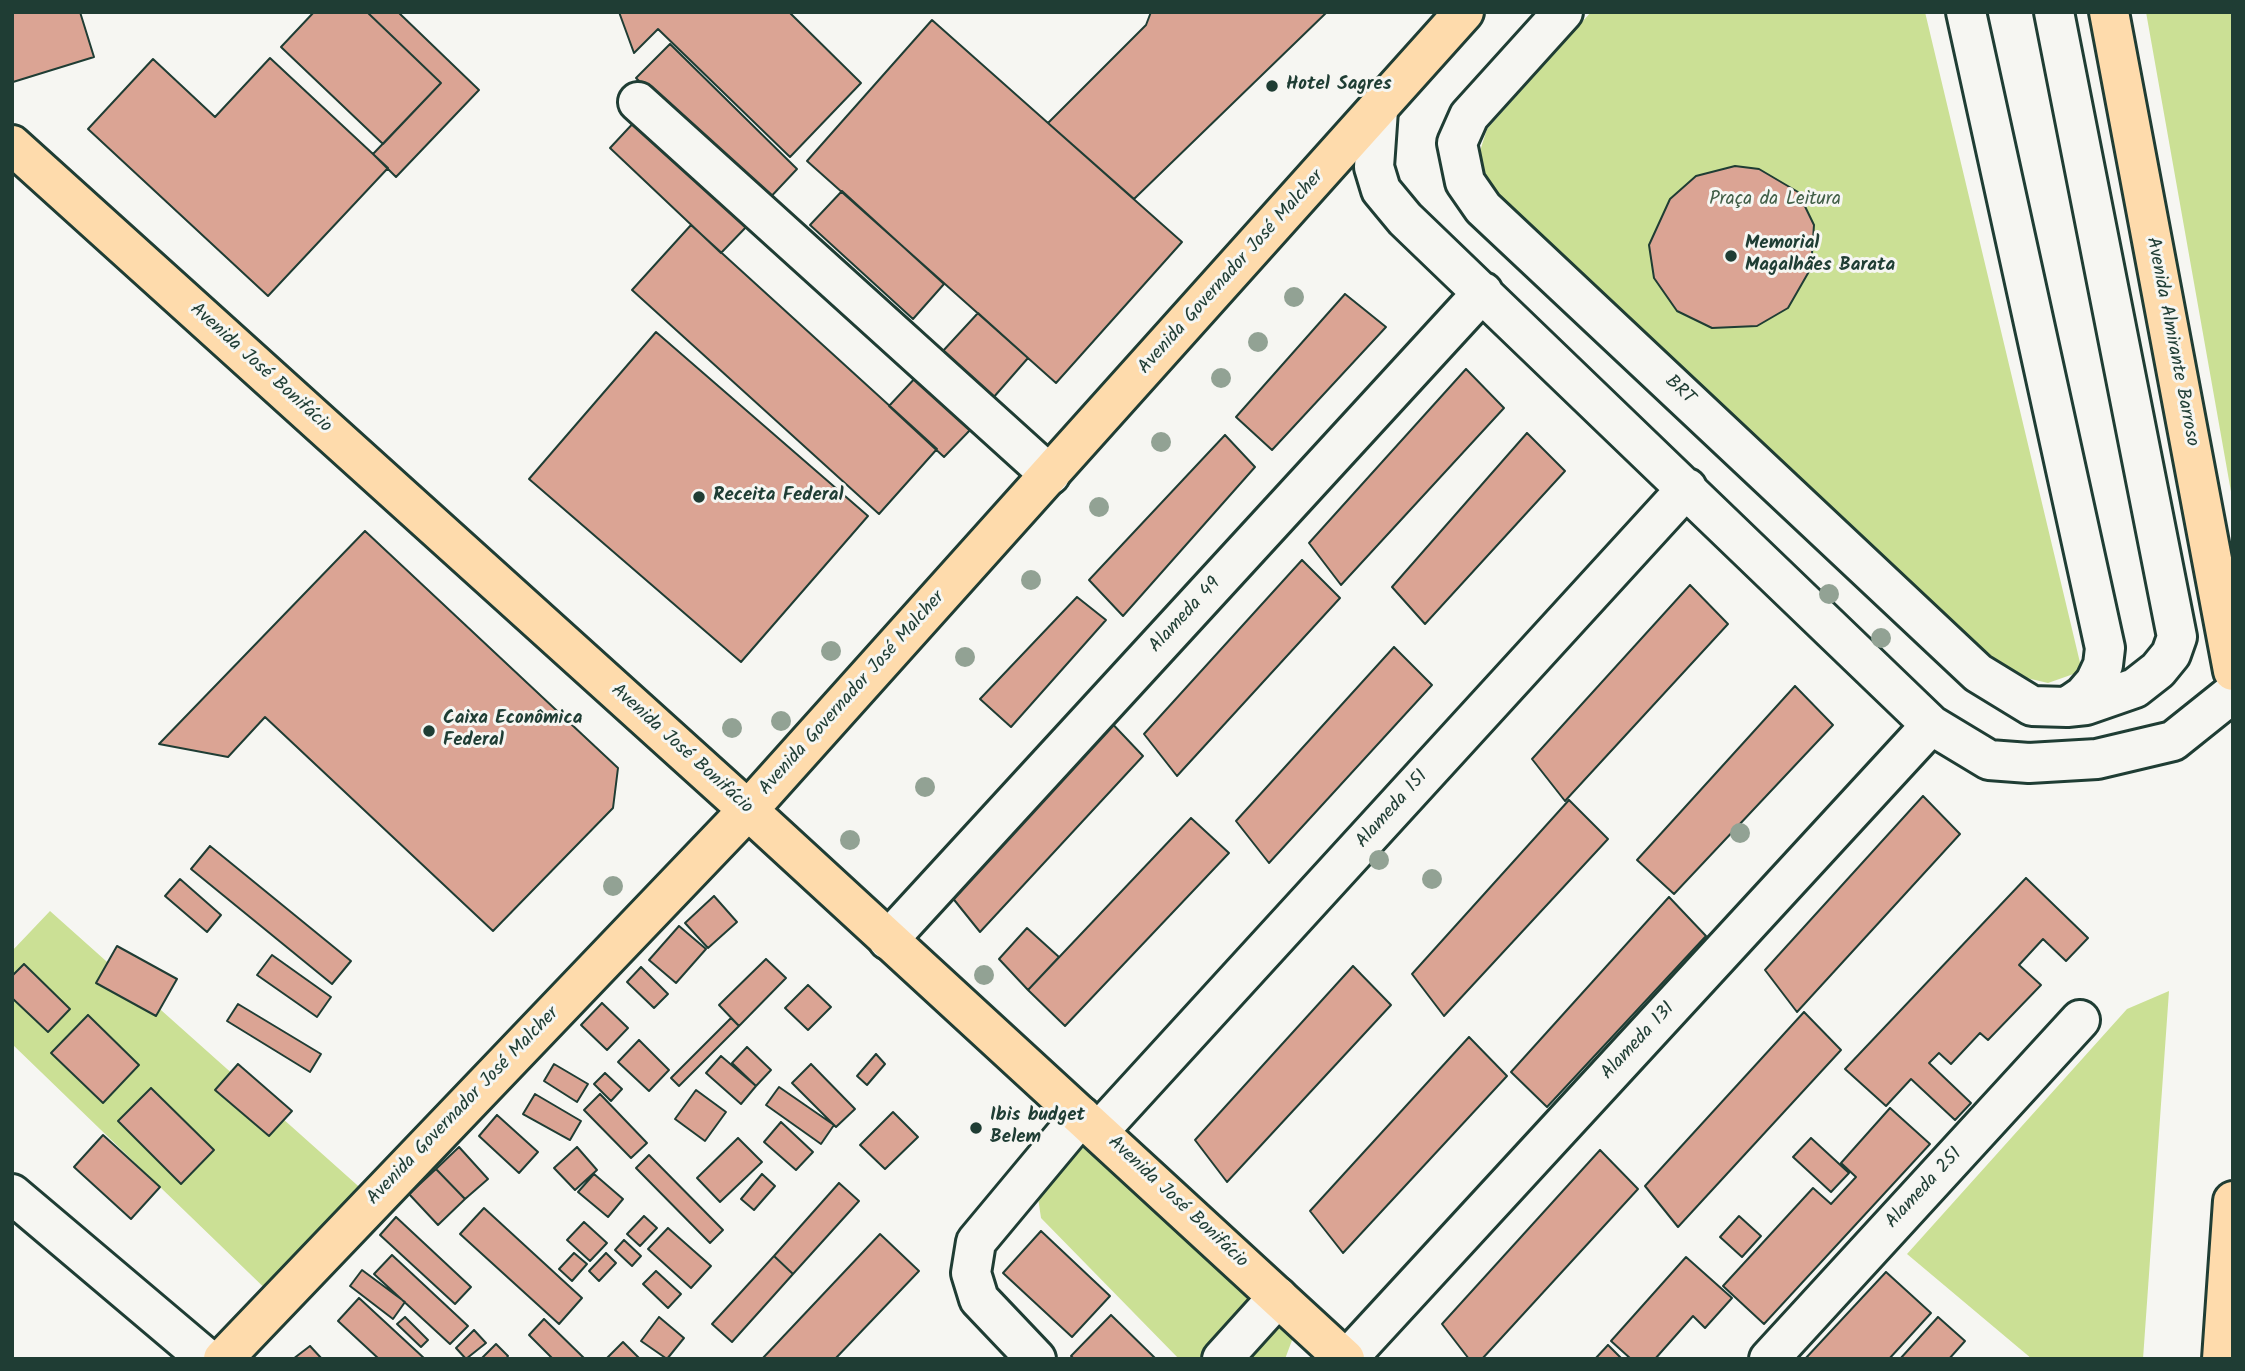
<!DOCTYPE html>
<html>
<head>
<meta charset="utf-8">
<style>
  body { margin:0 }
  #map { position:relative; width:2245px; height:1371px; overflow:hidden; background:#f6f6f2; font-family:Kalam,sans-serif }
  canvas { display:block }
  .frame { position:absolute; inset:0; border:14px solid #1f3d34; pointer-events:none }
</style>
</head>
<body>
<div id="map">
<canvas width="2245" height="1371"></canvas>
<div class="frame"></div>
</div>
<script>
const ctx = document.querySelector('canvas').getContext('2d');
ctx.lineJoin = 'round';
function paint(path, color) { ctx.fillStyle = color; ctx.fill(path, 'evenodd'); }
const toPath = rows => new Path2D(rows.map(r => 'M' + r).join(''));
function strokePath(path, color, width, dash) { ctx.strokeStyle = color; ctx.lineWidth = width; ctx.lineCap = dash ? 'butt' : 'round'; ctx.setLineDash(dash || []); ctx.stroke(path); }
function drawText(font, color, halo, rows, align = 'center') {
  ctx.font = font + ' Kalam,sans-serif'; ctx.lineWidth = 6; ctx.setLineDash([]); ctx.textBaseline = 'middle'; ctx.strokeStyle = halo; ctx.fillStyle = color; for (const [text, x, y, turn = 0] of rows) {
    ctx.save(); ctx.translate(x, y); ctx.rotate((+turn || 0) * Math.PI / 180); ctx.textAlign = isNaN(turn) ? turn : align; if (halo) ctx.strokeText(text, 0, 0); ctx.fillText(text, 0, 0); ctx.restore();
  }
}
const green = toPath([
  [1591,12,1925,12,2082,671,2048,683,2018,676,1973,646,1509,212,1480,176,1480,151,1487,129],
  [2146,12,2233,12,2233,503],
  [50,911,375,1201,278,1301,12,1044,12,951],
  [2169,991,2143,1359,2032,1359,1907,1254,2127,1009],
  [1084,1147,1294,1335,1285,1359,1179,1359,1041,1218,1037,1191]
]);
const building = toPath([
  [12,12,80,12,94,57,13,82,12,12],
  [314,12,367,12,441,83,383,144,281,47,314,12],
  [367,12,398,12,479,90,396,177,373,154,441,83,367,12],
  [619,12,789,12,861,83,790,157,658,29,634,53,619,12],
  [1151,12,1327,12,1134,199,1048,123,1146,25,1151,12],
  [932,20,1182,242,1056,383,807,161,932,20],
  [670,44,797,169,765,203,636,78,670,44],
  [270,58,388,168,268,296,88,129,153,59,215,117,270,58],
  [638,118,749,224,721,253,610,148,638,118],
  [1735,166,1759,169,1798,192,1814,225,1811,268,1788,308,1757,326,1712,328,1677,311,1654,278,1649,245,1670,199,1696,176,1735,166],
  [842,191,944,284,913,319,810,225,842,191],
  [691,225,937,449,879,514,632,290,691,225],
  [1345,294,1386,327,1272,450,1236,417,1345,294],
  [978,313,1028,358,993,398,942,352,978,313],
  [656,332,868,516,741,662,529,479,656,332],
  [1466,369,1504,408,1341,585,1309,543,1466,369],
  [918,375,973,427,944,457,889,406,918,375],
  [1527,433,1565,471,1425,624,1392,587,1527,433],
  [1225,435,1255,467,1123,616,1089,580,1225,435],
  [365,531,618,768,613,808,493,931,265,717,228,757,159,744,365,531],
  [1302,560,1340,598,1177,776,1144,734,1302,560],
  [1690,585,1728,624,1565,801,1532,759,1690,585],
  [1077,597,1106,620,1011,727,980,699,1077,597],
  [1394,647,1432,685,1269,863,1236,821,1394,647],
  [1795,686,1833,725,1674,894,1637,860,1795,686],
  [1105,716,1143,756,980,932,947,891,1105,716],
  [1923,796,1960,834,1797,1012,1765,970,1923,796],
  [1569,800,1608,839,1444,1016,1412,974,1569,800],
  [1191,818,1229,853,1065,1026,1028,990,1191,818],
  [210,846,351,961,332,984,191,869,210,846],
  [2026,878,2088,938,2066,961,2043,939,2019,965,2041,985,1988,1040,1980,1033,1951,1064,1939,1053,1929,1063,1971,1103,1955,1120,1911,1079,1886,1106,1845,1069,2026,878],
  [180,879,221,915,207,932,165,896,180,879],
  [714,896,737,922,708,948,685,923,714,896],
  [1669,897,1706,936,1547,1107,1511,1072,1669,897],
  [679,926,706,949,676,983,649,960,679,926],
  [1027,928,1059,957,1028,990,999,959,1027,928],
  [117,946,177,979,156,1016,96,983,117,946],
  [272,955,331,997,317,1017,257,975,272,955],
  [766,959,786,978,739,1026,719,1005,766,959],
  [24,964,70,1009,48,1032,12,998,12,976,24,964],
  [1353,966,1391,1005,1227,1182,1195,1140,1353,966],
  [641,967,668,994,654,1008,627,982,641,967],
  [808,985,831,1007,808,1030,785,1008,808,985],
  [602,1003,628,1028,607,1050,581,1025,602,1003],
  [238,1004,321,1054,310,1072,227,1021,238,1004],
  [1804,1012,1841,1050,1678,1227,1645,1186,1804,1012],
  [88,1015,139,1065,103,1103,51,1053,88,1015],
  [731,1018,739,1026,679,1086,671,1078,731,1018],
  [1469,1037,1507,1076,1343,1253,1310,1211,1469,1037],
  [639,1040,669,1070,649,1091,618,1062,639,1040],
  [747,1047,771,1070,756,1086,732,1063,747,1047],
  [876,1054,885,1064,867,1085,857,1076,876,1054],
  [721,1056,756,1086,741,1104,706,1073,721,1056],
  [238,1064,292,1111,269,1136,215,1090,238,1064],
  [554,1064,588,1084,577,1102,544,1081,554,1064],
  [811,1064,855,1109,836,1127,792,1083,811,1064],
  [605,1073,622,1089,611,1101,594,1084,605,1073],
  [779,1087,834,1125,821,1144,766,1105,779,1087],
  [151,1088,214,1150,181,1184,118,1121,151,1088],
  [696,1090,726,1112,705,1141,675,1119,696,1090],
  [535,1094,581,1121,570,1140,523,1114,535,1094],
  [600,1094,647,1143,631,1158,584,1110,600,1094],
  [1890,1108,1930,1144,1764,1324,1723,1286,1813,1188,1831,1204,1856,1177,1841,1163,1890,1108],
  [893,1112,918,1137,885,1169,860,1145,893,1112],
  [497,1115,538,1152,519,1173,479,1136,497,1115],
  [781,1122,813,1152,796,1170,764,1142,781,1122],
  [103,1135,160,1187,131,1219,74,1167,103,1135],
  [738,1138,762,1162,720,1202,697,1178,738,1138],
  [1811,1138,1849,1173,1831,1192,1793,1157,1811,1138],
  [459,1147,488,1179,465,1199,436,1169,459,1147],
  [577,1147,597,1170,575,1190,554,1168,577,1147],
  [1600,1150,1638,1189,1482,1359,1469,1359,1442,1324,1600,1150],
  [649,1155,723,1230,710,1243,636,1168,649,1155],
  [436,1169,465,1199,438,1225,409,1194,436,1169],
  [594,1174,623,1199,608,1217,578,1192,594,1174],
  [762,1174,775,1186,754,1210,741,1199,762,1174],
  [839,1183,859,1201,793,1274,774,1256,839,1183],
  [484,1208,582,1298,559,1324,460,1234,484,1208],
  [644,1216,657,1228,640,1246,627,1234,644,1216],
  [1739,1216,1761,1236,1742,1257,1720,1237,1739,1216],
  [396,1217,471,1287,455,1304,380,1235,396,1217],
  [584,1222,607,1243,590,1261,567,1240,584,1222],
  [668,1228,711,1266,691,1288,648,1249,668,1228],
  [1041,1231,1110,1296,1072,1337,1003,1273,1041,1231],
  [880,1234,919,1271,835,1359,762,1359,880,1234],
  [624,1240,641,1256,632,1266,615,1250,624,1240],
  [574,1253,587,1264,572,1281,559,1269,574,1253],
  [606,1253,616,1263,599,1281,589,1271,606,1253],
  [392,1255,468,1326,450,1344,374,1274,392,1255],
  [774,1256,793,1274,732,1342,712,1324,774,1256],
  [1686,1257,1732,1298,1705,1328,1693,1316,1655,1359,1631,1359,1611,1341,1686,1257],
  [362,1270,405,1302,393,1319,350,1286,362,1270],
  [656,1271,681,1294,668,1308,643,1284,656,1271],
  [1886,1272,1931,1313,1889,1359,1805,1359,1886,1272],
  [359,1298,425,1359,379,1359,338,1321,359,1298],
  [1111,1315,1156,1359,1074,1359,1071,1356,1111,1315],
  [405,1317,428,1340,421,1347,397,1324,405,1317],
  [659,1317,684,1338,667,1359,641,1341,659,1317],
  [1938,1317,1965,1341,1949,1359,1900,1359,1938,1317],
  [544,1319,585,1359,553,1359,529,1335,544,1319],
  [474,1330,486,1343,466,1359,456,1348,474,1330],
  [623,1342,640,1359,606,1359,623,1342],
  [496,1344,508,1356,506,1359,481,1359,496,1344],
  [1608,1345,1622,1359,1595,1359,1608,1345],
  [310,1346,322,1359,293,1359,310,1346]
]);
const minor = toPath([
  [1563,12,1469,116,1457,143,1465,182,1483,208,1978,673,2032,706,2067,707,2086,705,2135,688,2158,670,2171,654,2177,637,2054,12],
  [1966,12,2105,648,2103,665,2095,682,2083,696,2067,707],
  [638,102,1050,475],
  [1378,110,1374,167,1381,190,1405,219,1931,725,1989,760,2029,763,2097,759,2173,741,2233,693],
  [888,940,1483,292],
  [1099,1131,1687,488],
  [12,1194,207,1359],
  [1036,1359,979,1299,971,1273,976,1242,1081,1116],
  [1222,1359,1278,1297],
  [1347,1359,1931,725],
  [1769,1359,2080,1020]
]);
const major = toPath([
  [2109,12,2233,671],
  [12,145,748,810,1345,1359],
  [223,1359,748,810,1464,12],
  [2222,1359,2233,1201]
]);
const trees = [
  [1294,297],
  [1258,342],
  [1221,378],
  [1161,442],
  [1099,507],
  [1031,580],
  [1829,594],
  [1881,638],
  [831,651],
  [965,657],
  [781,721],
  [732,728],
  [925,787],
  [1740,833],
  [850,840],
  [1379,860],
  [1432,879],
  [613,886],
  [984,975]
];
const markers = [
  [1272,86,7,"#1f3d34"],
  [1731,256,7,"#1f3d34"],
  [699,497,7,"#1f3d34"],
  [429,731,7,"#1f3d34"],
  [976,1128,7,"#1f3d34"]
];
const poiNames = [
  ["Hotel Sagres",1286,86],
  ["Memorial",1745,245],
  ["Magalhães Barata",1745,267],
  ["Receita Federal",713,497],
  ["Caixa Econômica",443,720],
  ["Federal",443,742],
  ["Ibis budget",990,1117],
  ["Belem",990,1139]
];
const parkNames = [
  ["Praça da Leitura",1775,201]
];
const streetNames = [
  ["Avenida Governador José Malcher",1232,273,-48],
  ["Avenida Almirante Barroso",2171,342,79],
  ["Avenida José Bonifácio",260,369,42],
  ["BRT",1679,391,43],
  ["Alameda 49",1186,616,-47],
  ["Avenida Governador José Malcher",853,694,-48],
  ["Avenida José Bonifácio",681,750,42],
  ["Alameda 151",1393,810,-48],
  ["Alameda 131",1639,1042,-47],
  ["Avenida Governador José Malcher",464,1107,-46],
  ["Alameda 251",1925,1189,-47],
  ["Avenida José Bonifácio",1177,1203,43]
];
paint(green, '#cbe095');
paint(building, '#dba494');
strokePath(building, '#1f3d34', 2);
strokePath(minor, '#1f3d34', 44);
strokePath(major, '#1f3d34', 44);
strokePath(minor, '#f6f6f2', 38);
strokePath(major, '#fedbac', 38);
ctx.fillStyle = '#92a294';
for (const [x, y] of trees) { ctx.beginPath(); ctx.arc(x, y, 10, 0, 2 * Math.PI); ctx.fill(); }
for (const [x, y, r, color] of markers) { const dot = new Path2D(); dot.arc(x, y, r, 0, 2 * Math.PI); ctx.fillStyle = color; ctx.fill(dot); strokePath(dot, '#f6f6f2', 2.5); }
drawText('bold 19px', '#1f3d34', '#f6f6f2', poiNames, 'left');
drawText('19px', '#415e47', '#f6f6f2', parkNames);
drawText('19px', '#1f3d34', '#f6f6f2', streetNames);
</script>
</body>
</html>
